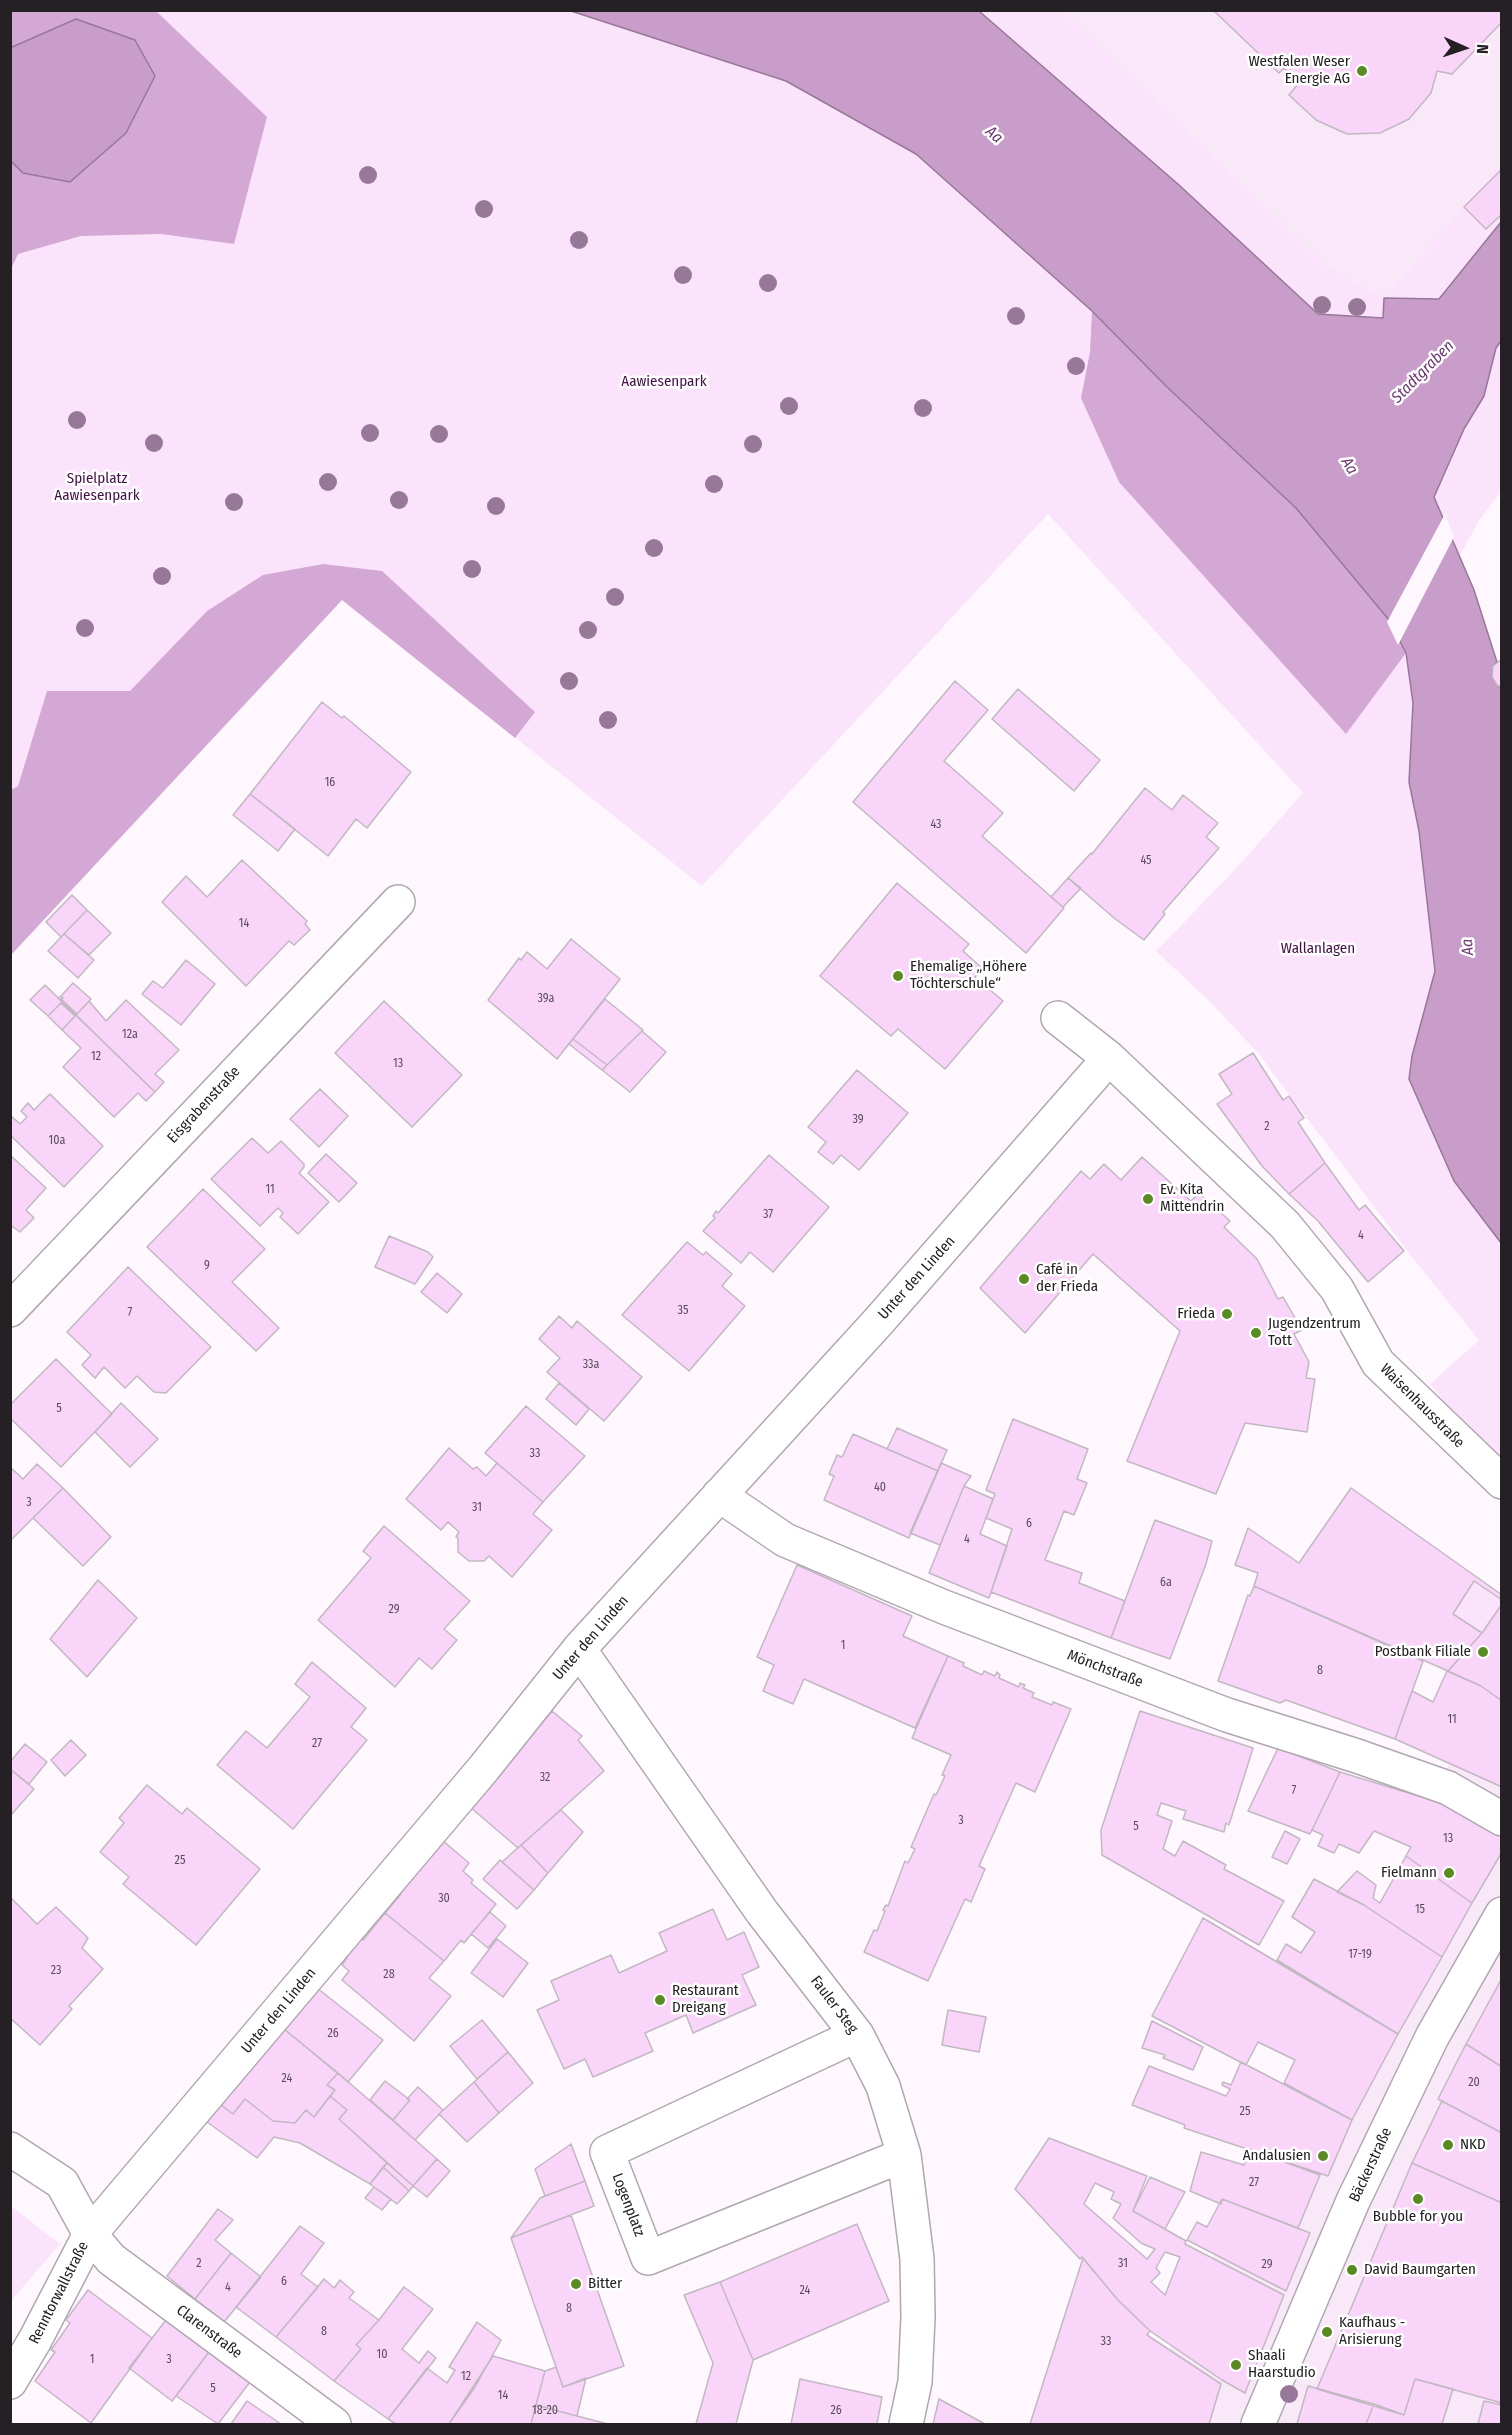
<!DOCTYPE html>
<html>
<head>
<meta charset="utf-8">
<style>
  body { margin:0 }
  #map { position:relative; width:1512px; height:2435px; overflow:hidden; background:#fef8fe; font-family:"Fira Sans Condensed",sans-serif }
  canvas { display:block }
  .frame { position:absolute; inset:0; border:12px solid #242024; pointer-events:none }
  .north { position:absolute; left:1434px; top:18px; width:60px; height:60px; -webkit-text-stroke:4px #fff; paint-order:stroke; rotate:93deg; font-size:16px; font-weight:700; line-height:24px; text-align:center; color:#242024 }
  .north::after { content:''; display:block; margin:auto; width:21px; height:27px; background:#242024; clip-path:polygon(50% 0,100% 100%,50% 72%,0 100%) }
</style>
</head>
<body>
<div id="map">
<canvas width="1512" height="2435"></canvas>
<div class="frame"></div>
<div class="north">N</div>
</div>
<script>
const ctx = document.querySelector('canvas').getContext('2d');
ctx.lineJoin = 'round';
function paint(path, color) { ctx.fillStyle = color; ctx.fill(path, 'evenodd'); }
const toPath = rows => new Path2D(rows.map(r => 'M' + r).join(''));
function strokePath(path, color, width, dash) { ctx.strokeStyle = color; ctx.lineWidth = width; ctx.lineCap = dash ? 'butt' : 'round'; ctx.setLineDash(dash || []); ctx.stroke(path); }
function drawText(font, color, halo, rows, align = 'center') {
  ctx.font = font + ' "Fira Sans Condensed",sans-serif'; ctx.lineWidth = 5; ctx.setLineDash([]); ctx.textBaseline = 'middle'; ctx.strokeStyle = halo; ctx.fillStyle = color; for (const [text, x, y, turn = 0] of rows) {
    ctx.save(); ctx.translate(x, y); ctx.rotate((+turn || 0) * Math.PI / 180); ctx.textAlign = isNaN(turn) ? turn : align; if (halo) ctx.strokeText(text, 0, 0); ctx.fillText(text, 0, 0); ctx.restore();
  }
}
const built = toPath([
  [1064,11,1501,11,1501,163,1384,298,1325,264],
  [1501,1682,1501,2424,1134,2424,1469,1723]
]);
const green = toPath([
  [11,11,1064,11,1325,264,1384,298,1501,163,1501,492,1480,519,1406,653,1413,703,1409,782,1419,831,1435,971,1412,1056,1409,1079,1454,1181,1501,1243,1501,1465,1469,1433,1430,1384,1479,1340,1412,1257,1257,1052,1213,1005,1156,951,1230,875,1303,793,1048,514,702,886,342,600,11,955],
  [1474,1581,1501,1600,1501,1604,1482,1633,1453,1614],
  [11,2206,60,2244,11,2301]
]);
const forest = toPath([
  [11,11,156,11,267,117,234,244,161,234,81,236,18,254,11,269,11,161,23,173,76,19,11,48],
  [1092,311,1167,387,1296,508,1389,620,1406,653,1346,734,1119,482,1081,398,1090,352],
  [323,564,382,571,535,712,515,738,342,600,11,955,11,790,18,786,47,691,130,691,207,611,263,575]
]);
const water = toPath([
  [571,11,979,11,1179,185,1318,314,1383,318,1384,298,1439,299,1501,222,1501,341,1496,348,1484,396,1464,429,1434,497,1474,590,1497,662,1493,666,1492,677,1497,685,1501,688,1501,1243,1454,1181,1409,1079,1412,1056,1435,971,1419,831,1409,782,1413,703,1406,653,1389,620,1296,508,1167,387,1092,311,916,154,786,81,571,11],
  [76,19,135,40,155,76,126,133,70,182,23,173,11,161,10,48,76,19]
]);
const pier = toPath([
  [1445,514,1454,537,1398,645,1387,622]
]);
const building = toPath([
  [1213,10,1502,10,1502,22,1452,74,1437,71,1431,93,1409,119,1380,133,1347,134,1316,120,1289,95,1299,83,1284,68,1279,73,1213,10],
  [1502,169,1502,214,1486,229,1464,207,1502,169],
  [1502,659,1502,688,1497,685,1492,677,1493,666,1502,659],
  [955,681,988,710,944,761,1003,813,982,836,1064,908,1026,953,853,802,955,681],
  [1018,689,1100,760,1074,791,992,719,1018,689],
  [322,702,342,718,344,716,411,772,367,828,356,819,328,856,250,794,322,702],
  [1145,788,1172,810,1183,795,1218,823,1206,837,1219,848,1163,912,1165,914,1144,940,1114,918,1068,878,1091,853,1092,854,1145,788],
  [250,794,295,829,278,851,233,815,250,794],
  [242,860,307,921,305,924,310,930,294,945,289,941,246,986,162,902,186,876,207,897,242,860],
  [1068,878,1081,888,1063,907,1051,897,1068,878],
  [897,883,969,944,963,951,982,968,975,977,1003,1001,945,1069,898,1029,891,1036,820,976,897,883],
  [72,895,87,910,61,937,46,922,72,895],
  [87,910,111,933,89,955,64,934,87,910],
  [64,934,94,960,78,978,48,951,64,934],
  [571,939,620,979,557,1059,488,1000,519,958,521,960,527,952,547,969,571,939],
  [186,960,215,984,181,1025,142,994,153,981,163,988,186,960],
  [73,983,91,999,77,1014,61,999,63,998,61,996,73,983],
  [45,985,76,1015,75,1016,61,1003,48,1016,30,1000,45,985],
  [61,996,63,998,61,999,77,1014,89,1001,106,1021,126,1000,179,1050,155,1074,164,1082,155,1092,58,998,61,996],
  [605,999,643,1030,607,1065,573,1039,605,999],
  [384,1001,462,1075,412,1127,335,1053,384,1001],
  [61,1003,75,1016,62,1030,48,1016,61,1003],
  [76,1015,155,1092,146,1101,138,1093,114,1117,63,1067,81,1048,62,1030,76,1015],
  [642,1031,666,1052,630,1092,602,1070,642,1031],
  [573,1039,607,1065,602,1070,569,1044,573,1039],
  [1253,1053,1283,1100,1289,1096,1304,1118,1298,1122,1325,1163,1289,1194,1262,1166,1217,1104,1232,1094,1219,1074,1253,1053],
  [857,1070,908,1113,859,1170,841,1155,833,1164,818,1152,826,1142,808,1127,857,1070],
  [320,1089,348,1116,319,1147,290,1119,320,1089],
  [50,1094,103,1146,64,1187,10,1135,10,1115,20,1124,27,1117,21,1111,28,1103,34,1110,50,1094],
  [252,1138,268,1153,281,1141,304,1164,304,1167,299,1173,329,1202,298,1234,280,1217,283,1213,278,1208,260,1226,211,1179,252,1138],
  [326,1154,357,1183,339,1202,308,1173,326,1154],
  [10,1155,46,1188,26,1210,34,1218,20,1232,10,1225,10,1155],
  [769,1155,829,1207,773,1272,750,1252,741,1263,703,1231,715,1218,713,1216,716,1211,718,1213,769,1155],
  [1142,1157,1191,1201,1199,1193,1230,1221,1224,1227,1257,1259,1278,1299,1283,1297,1302,1330,1294,1334,1309,1362,1306,1378,1315,1379,1307,1432,1245,1423,1216,1494,1127,1461,1180,1331,1093,1254,1025,1333,980,1288,1081,1171,1090,1179,1104,1164,1121,1180,1142,1157],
  [1325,1163,1359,1210,1365,1205,1404,1251,1368,1282,1318,1221,1289,1194,1325,1163],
  [203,1189,265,1249,232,1282,279,1328,256,1351,147,1247,203,1189],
  [389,1236,428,1252,433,1257,415,1284,375,1267,389,1236],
  [687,1242,703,1255,706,1252,732,1274,722,1286,745,1306,689,1371,622,1315,687,1242],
  [128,1267,211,1347,166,1393,154,1392,137,1376,125,1388,104,1367,95,1378,82,1365,91,1355,67,1332,128,1267],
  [437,1273,462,1294,447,1313,421,1292,437,1273],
  [559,1316,572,1328,577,1321,642,1377,604,1421,547,1372,560,1358,539,1339,559,1316],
  [56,1359,112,1414,61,1467,10,1418,10,1405,56,1359],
  [559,1383,589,1409,576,1425,546,1399,559,1383],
  [121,1403,158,1439,130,1467,95,1432,121,1403],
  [526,1406,585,1456,543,1502,485,1453,526,1406],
  [1013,1419,1088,1449,1077,1479,1087,1483,1074,1515,1064,1511,1045,1560,1082,1573,1079,1583,1125,1601,1111,1638,991,1592,1012,1529,986,1518,995,1494,986,1490,1013,1419],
  [897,1428,947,1450,938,1471,887,1449,897,1428],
  [853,1434,938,1471,909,1538,824,1500,834,1476,829,1474,837,1455,842,1457,853,1434],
  [449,1448,473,1469,477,1467,486,1476,497,1463,543,1502,533,1514,552,1530,512,1577,489,1556,484,1561,469,1561,458,1552,458,1538,456,1537,459,1532,448,1522,441,1530,406,1499,449,1448],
  [941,1463,971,1476,964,1486,940,1545,910,1533,941,1463],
  [37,1464,63,1488,10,1541,10,1467,23,1479,37,1464],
  [964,1486,993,1499,980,1534,1007,1546,989,1598,929,1573,964,1486],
  [63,1488,111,1537,83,1566,33,1518,63,1488],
  [1351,1488,1502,1595,1502,1600,1474,1581,1453,1614,1482,1633,1448,1671,1254,1586,1258,1573,1235,1565,1248,1528,1299,1563,1351,1488],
  [1155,1520,1212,1541,1206,1564,1170,1659,1111,1638,1155,1520],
  [384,1526,470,1601,444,1629,457,1640,432,1669,419,1658,395,1687,318,1620,371,1558,363,1551,384,1526],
  [797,1565,912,1616,903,1636,948,1656,915,1728,804,1679,793,1704,763,1691,774,1665,757,1657,797,1565],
  [98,1580,137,1618,87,1677,50,1639,98,1580],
  [1254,1586,1423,1661,1395,1739,1286,1700,1280,1703,1218,1681,1248,1595,1250,1596,1254,1586],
  [1502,1604,1502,1701,1481,1686,1448,1671,1482,1633,1502,1604],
  [948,1656,964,1663,963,1666,982,1675,984,1671,995,1676,997,1672,1000,1675,999,1678,1019,1687,1020,1683,1025,1685,1023,1688,1034,1693,1032,1697,1052,1705,1053,1702,1071,1709,1035,1792,1016,1783,979,1866,985,1869,971,1902,965,1899,928,1981,864,1952,874,1930,877,1931,885,1911,883,1910,886,1905,888,1906,905,1861,908,1863,915,1849,911,1847,934,1794,936,1795,945,1776,942,1775,951,1755,912,1738,948,1656],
  [312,1662,366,1708,351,1727,367,1740,293,1829,217,1765,246,1731,267,1748,310,1697,295,1684,312,1662],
  [1447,1671,1481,1686,1502,1701,1502,1787,1395,1739,1412,1691,1433,1702,1447,1671],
  [552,1711,582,1736,578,1740,604,1771,518,1848,470,1807,552,1711],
  [1140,1711,1253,1748,1229,1825,1226,1823,1224,1832,1183,1819,1186,1811,1161,1803,1157,1815,1172,1821,1163,1849,1175,1856,1183,1841,1226,1865,1224,1869,1284,1901,1259,1945,1102,1855,1101,1830,1140,1711],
  [71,1740,86,1755,65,1776,51,1760,71,1740],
  [25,1744,47,1762,29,1784,10,1769,10,1762,25,1744],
  [1278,1748,1340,1772,1310,1834,1248,1811,1278,1748],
  [10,1769,34,1789,10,1816,10,1769],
  [1340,1772,1448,1805,1502,1833,1502,1852,1472,1903,1406,1856,1411,1847,1374,1831,1359,1853,1339,1844,1334,1853,1318,1846,1323,1835,1312,1830,1340,1772],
  [147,1785,182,1814,187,1808,260,1869,196,1945,123,1884,129,1877,100,1852,124,1823,119,1818,147,1785],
  [561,1810,583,1832,548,1873,521,1845,561,1810],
  [1285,1831,1300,1839,1287,1864,1272,1857,1285,1831],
  [442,1840,469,1863,463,1871,473,1880,471,1883,496,1904,464,1943,461,1940,444,1961,385,1913,401,1894,399,1892,442,1840],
  [521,1845,548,1873,534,1890,502,1862,521,1845],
  [1406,1856,1472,1903,1442,1957,1364,1905,1337,1892,1357,1871,1376,1885,1373,1898,1380,1903,1406,1856],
  [500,1860,534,1890,517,1909,483,1879,500,1860],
  [1314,1879,1364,1905,1442,1957,1398,2034,1277,1960,1286,1944,1301,1953,1315,1932,1292,1917,1314,1879],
  [10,1897,37,1924,56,1907,88,1938,82,1948,103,1969,69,2006,72,2009,40,2045,10,2018,10,1897],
  [713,1909,727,1940,744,1932,759,1967,742,1975,756,2005,693,2033,686,2015,645,2033,653,2051,593,2077,585,2059,564,2069,537,2010,559,2000,551,1981,611,1955,619,1973,667,1951,659,1933,713,1909],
  [490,1912,506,1926,488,1948,471,1934,490,1912],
  [385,1913,444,1961,429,1978,451,1996,414,2041,342,1980,349,1971,342,1965,347,1958,345,1956,360,1938,363,1940,385,1913],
  [1203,1918,1398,2034,1352,2120,1284,2083,1295,2060,1258,2042,1246,2065,1152,2016,1203,1918],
  [497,1939,528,1963,503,1997,471,1973,497,1939],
  [1502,1978,1502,2067,1466,2044,1502,1978],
  [317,1988,383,2040,348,2082,284,2029,317,1988],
  [948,2010,986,2017,979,2052,942,2045,948,2010],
  [482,2020,508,2052,477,2079,450,2046,482,2020],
  [1152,2021,1203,2047,1193,2070,1163,2058,1165,2055,1142,2048,1152,2021],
  [284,2029,338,2073,327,2085,335,2090,314,2117,306,2110,295,2123,273,2121,245,2099,233,2114,221,2105,284,2029],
  [1466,2044,1502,2067,1502,2133,1438,2099,1466,2044],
  [508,2052,533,2083,499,2113,474,2082,508,2052],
  [1241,2062,1352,2120,1328,2176,1184,2128,1185,2125,1132,2105,1149,2066,1226,2096,1230,2089,1222,2085,1223,2082,1231,2085,1241,2062],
  [338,2073,437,2159,413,2186,339,2119,347,2110,330,2096,335,2090,327,2085,338,2073],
  [385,2081,410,2100,393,2120,370,2100,385,2081],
  [474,2082,499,2113,467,2142,439,2114,474,2082],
  [418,2087,443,2110,415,2140,393,2120,410,2100,407,2099,418,2087],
  [330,2096,347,2110,339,2119,387,2163,370,2184,300,2143,274,2137,257,2158,207,2122,221,2105,233,2114,245,2099,273,2121,295,2123,306,2110,314,2117,330,2096],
  [1442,2101,1502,2133,1502,2203,1412,2163,1442,2101],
  [1049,2138,1147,2176,1133,2211,1186,2241,1185,2244,1284,2295,1245,2393,1222,2380,1150,2331,1117,2299,1082,2257,1080,2259,1015,2189,1049,2138],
  [1095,2183,1114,2192,1111,2199,1121,2204,1113,2218,1141,2243,1155,2249,1147,2259,1084,2204,1095,2183],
  [1165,2252,1180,2257,1165,2295,1151,2282,1160,2273,1156,2268,1165,2252],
  [571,2144,585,2181,545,2196,535,2169,571,2144],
  [1249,2149,1320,2175,1298,2228,1222,2199,1221,2204,1190,2191,1201,2152,1244,2165,1249,2149],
  [437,2159,450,2171,427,2197,413,2186,437,2159],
  [387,2163,413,2186,409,2191,383,2167,387,2163],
  [1412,2163,1502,2203,1502,2403,1415,2379,1404,2415,1317,2389,1412,2163],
  [383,2167,409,2191,397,2204,370,2184,383,2167],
  [1150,2177,1185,2192,1165,2229,1133,2211,1150,2177],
  [585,2181,594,2206,511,2238,540,2198,585,2181],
  [374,2187,391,2199,382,2210,365,2198,374,2187],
  [1222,2199,1310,2233,1286,2291,1187,2240,1197,2222,1207,2227,1222,2199],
  [218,2209,233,2220,215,2240,231,2253,195,2299,167,2276,218,2209],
  [571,2215,624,2366,563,2387,511,2238,571,2215],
  [857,2224,889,2301,753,2360,720,2282,857,2224],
  [300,2226,324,2243,301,2274,318,2287,276,2337,236,2307,300,2226],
  [231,2253,261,2277,224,2322,195,2299,231,2253],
  [1083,2258,1117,2299,1150,2331,1147,2335,1221,2384,1209,2424,1030,2424,1083,2258],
  [324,2279,334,2288,340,2280,354,2292,349,2298,379,2320,356,2345,361,2349,334,2381,276,2337,324,2279],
  [720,2282,753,2360,736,2424,696,2424,713,2363,684,2295,720,2282],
  [404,2287,433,2309,402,2349,419,2363,428,2351,436,2358,388,2419,334,2381,361,2349,356,2345,379,2320,404,2287],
  [88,2290,152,2338,91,2423,35,2381,55,2352,51,2350,70,2323,66,2320,88,2290],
  [166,2320,209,2352,172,2401,129,2368,166,2320],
  [477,2322,501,2340,475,2387,449,2424,396,2424,388,2419,427,2368,447,2383,455,2370,449,2367,477,2322],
  [209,2352,250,2382,218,2424,176,2396,209,2352],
  [493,2356,545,2371,531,2424,449,2424,493,2356],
  [556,2367,563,2387,586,2378,577,2416,536,2405,545,2371,556,2367],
  [800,2379,882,2397,877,2424,791,2424,800,2379],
  [1415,2379,1453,2389,1442,2424,1366,2424,1374,2404,1404,2415,1415,2379],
  [1308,2386,1374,2404,1366,2424,1297,2424,1308,2386],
  [939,2399,985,2424,933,2424,939,2399],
  [247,2401,281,2424,231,2424,247,2401],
  [1484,2401,1502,2405,1502,2424,1478,2424,1484,2401],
  [536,2405,577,2416,608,2424,531,2424,536,2405]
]);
const minor = toPath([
  [1058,1018,1109,1058,1285,1225,1337,1289,1378,1363,1502,1482],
  [10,1310,398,902],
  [719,1495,785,1540,944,1607,1227,1715,1357,1756,1448,1788,1502,1819],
  [579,1649,762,1912,857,2035,883,2086,904,2155,917,2259,918,2317,915,2382,906,2424],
  [857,2035,607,2152,648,2258,904,2155],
  [10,2149,62,2183,90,2234,111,2259,334,2424],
  [10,2382,35,2340,90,2234,484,1768,579,1649,878,1322,1109,1058],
  [1258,2424,1353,2201,1432,2037,1502,1914]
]);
const trees = [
  [368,175],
  [484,209],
  [579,240],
  [683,275],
  [768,283],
  [1322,305],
  [1357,307],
  [1016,316],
  [1076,366],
  [789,406],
  [923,408],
  [77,420],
  [370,433],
  [439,434],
  [154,443],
  [753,444],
  [328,482],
  [714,484],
  [399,500],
  [234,502],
  [496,506],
  [654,548],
  [472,569],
  [162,576],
  [615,597],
  [85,628],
  [588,630],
  [569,681],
  [608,720],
  [1289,2394]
];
const markers = [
  [1362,71,6,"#598b22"],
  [898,976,6,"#598b22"],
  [1148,1199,6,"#598b22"],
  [1024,1279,6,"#598b22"],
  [1227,1314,6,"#598b22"],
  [1256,1333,6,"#598b22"],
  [1483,1652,6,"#598b22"],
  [1449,1873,6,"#598b22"],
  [660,2000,6,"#598b22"],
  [1448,2145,6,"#598b22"],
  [1323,2156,6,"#598b22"],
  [1418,2199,6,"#598b22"],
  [1352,2270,6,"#598b22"],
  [576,2284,6,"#598b22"],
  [1327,2332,6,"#598b22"],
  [1236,2365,6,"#598b22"]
];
const numberNames = [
  ["16",330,783],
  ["43",936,825],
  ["45",1146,861],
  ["14",244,924],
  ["39a",546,999],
  ["12a",130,1035],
  ["12",96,1057],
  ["13",398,1064],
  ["39",858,1120],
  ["2",1267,1127],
  ["10a",57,1141],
  ["11",270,1190],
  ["37",768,1215],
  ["4",1361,1236],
  ["9",207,1266],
  ["35",683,1311],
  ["7",130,1313],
  ["33a",591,1365],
  ["5",59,1409],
  ["33",535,1454],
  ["40",880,1488],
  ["3",29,1503],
  ["31",477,1508],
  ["6",1029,1524],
  ["4",967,1540],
  ["6a",1166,1583],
  ["29",394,1610],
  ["1",843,1646],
  ["8",1320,1671],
  ["11",1452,1720],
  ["27",317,1744],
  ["32",545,1778],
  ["7",1294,1791],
  ["3",961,1821],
  ["5",1136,1827],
  ["13",1448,1839],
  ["25",180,1861],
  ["30",444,1899],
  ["15",1420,1910],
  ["17-19",1360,1955],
  ["23",56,1971],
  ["28",389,1975],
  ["26",333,2034],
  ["24",287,2079],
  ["20",1474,2083],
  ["25",1245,2112],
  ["27",1254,2183],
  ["2",199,2264],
  ["31",1123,2264],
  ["29",1267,2265],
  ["6",284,2282],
  ["4",228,2288],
  ["24",805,2291],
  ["8",569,2309],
  ["8",324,2332],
  ["33",1106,2342],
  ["10",382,2355],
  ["1",92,2360],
  ["3",169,2360],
  ["12",466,2377],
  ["5",213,2389],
  ["14",503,2396],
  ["18-20",545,2411],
  ["26",836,2411]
];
const poiNames = [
  ["Westfalen Weser",1350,62,"right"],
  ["Energie AG",1350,79,"right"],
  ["Ehemalige „Höhere",910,967],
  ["Töchterschule“",910,984],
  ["Ev. Kita",1160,1190],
  ["Mittendrin",1160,1207],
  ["Café in",1036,1270],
  ["der Frieda",1036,1287],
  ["Frieda",1215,1314,"right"],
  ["Jugendzentrum",1268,1324],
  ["Tott",1268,1341],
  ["Postbank Filiale",1471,1652,"right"],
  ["Fielmann",1437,1873,"right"],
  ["Restaurant",672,1991],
  ["Dreigang",672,2008],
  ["NKD",1460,2145],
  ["Andalusien",1311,2156,"right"],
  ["Bubble for you",1418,2217,"center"],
  ["David Baumgarten",1364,2270],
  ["Bitter",588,2284],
  ["Kaufhaus -",1339,2323],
  ["Arisierung",1339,2340],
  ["Shaali",1248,2356],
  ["Haarstudio",1248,2373]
];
const parkNames = [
  ["Aawiesenpark",664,382],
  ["Spielplatz",97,479],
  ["Aawiesenpark",97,496],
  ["Wallanlagen",1318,949]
];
const streetNames = [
  ["Eisgrabenstraße",204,1105,-47],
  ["Unter den Linden",917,1278,-48],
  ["Waisenhausstraße",1422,1406,45],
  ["Unter den Linden",591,1638,-49],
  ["Mönchstraße",1105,1669,21],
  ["Fauler Steg",834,2005,53],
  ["Unter den Linden",279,2011,-50],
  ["Bäckerstraße",1371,2165,-65],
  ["Logenplatz",628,2205,69],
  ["Renntorwallstraße",59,2293,-63],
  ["Clarenstraße",209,2332,37]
];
const waterNames = [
  ["Aa",994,135,42],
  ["Stadtgraben",1423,372,-45],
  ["Aa",1349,466,59],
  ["Aa",1468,947,-94]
];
paint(built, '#f8e8f8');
paint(green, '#fbe4fb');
paint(forest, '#d4a8d5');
paint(water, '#c89dc9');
strokePath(water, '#977898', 1.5);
paint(pier, '#fef8fe');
paint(building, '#f9d5fa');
strokePath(building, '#c2b8c2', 1.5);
strokePath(minor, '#b0a7b0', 36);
strokePath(minor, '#fff', 33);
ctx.fillStyle = '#977899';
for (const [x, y] of trees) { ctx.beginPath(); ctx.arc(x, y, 9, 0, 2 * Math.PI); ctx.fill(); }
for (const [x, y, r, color] of markers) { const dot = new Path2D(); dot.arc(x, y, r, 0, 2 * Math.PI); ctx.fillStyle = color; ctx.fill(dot); strokePath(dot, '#fff', 2); }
drawText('12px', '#594d5a', null, numberNames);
drawText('15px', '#242024', '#fff', poiNames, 'left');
drawText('15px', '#430f47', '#fff', parkNames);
drawText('15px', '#242024', '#fff', streetNames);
drawText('italic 16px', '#6d3870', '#fff', waterNames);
</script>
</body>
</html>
